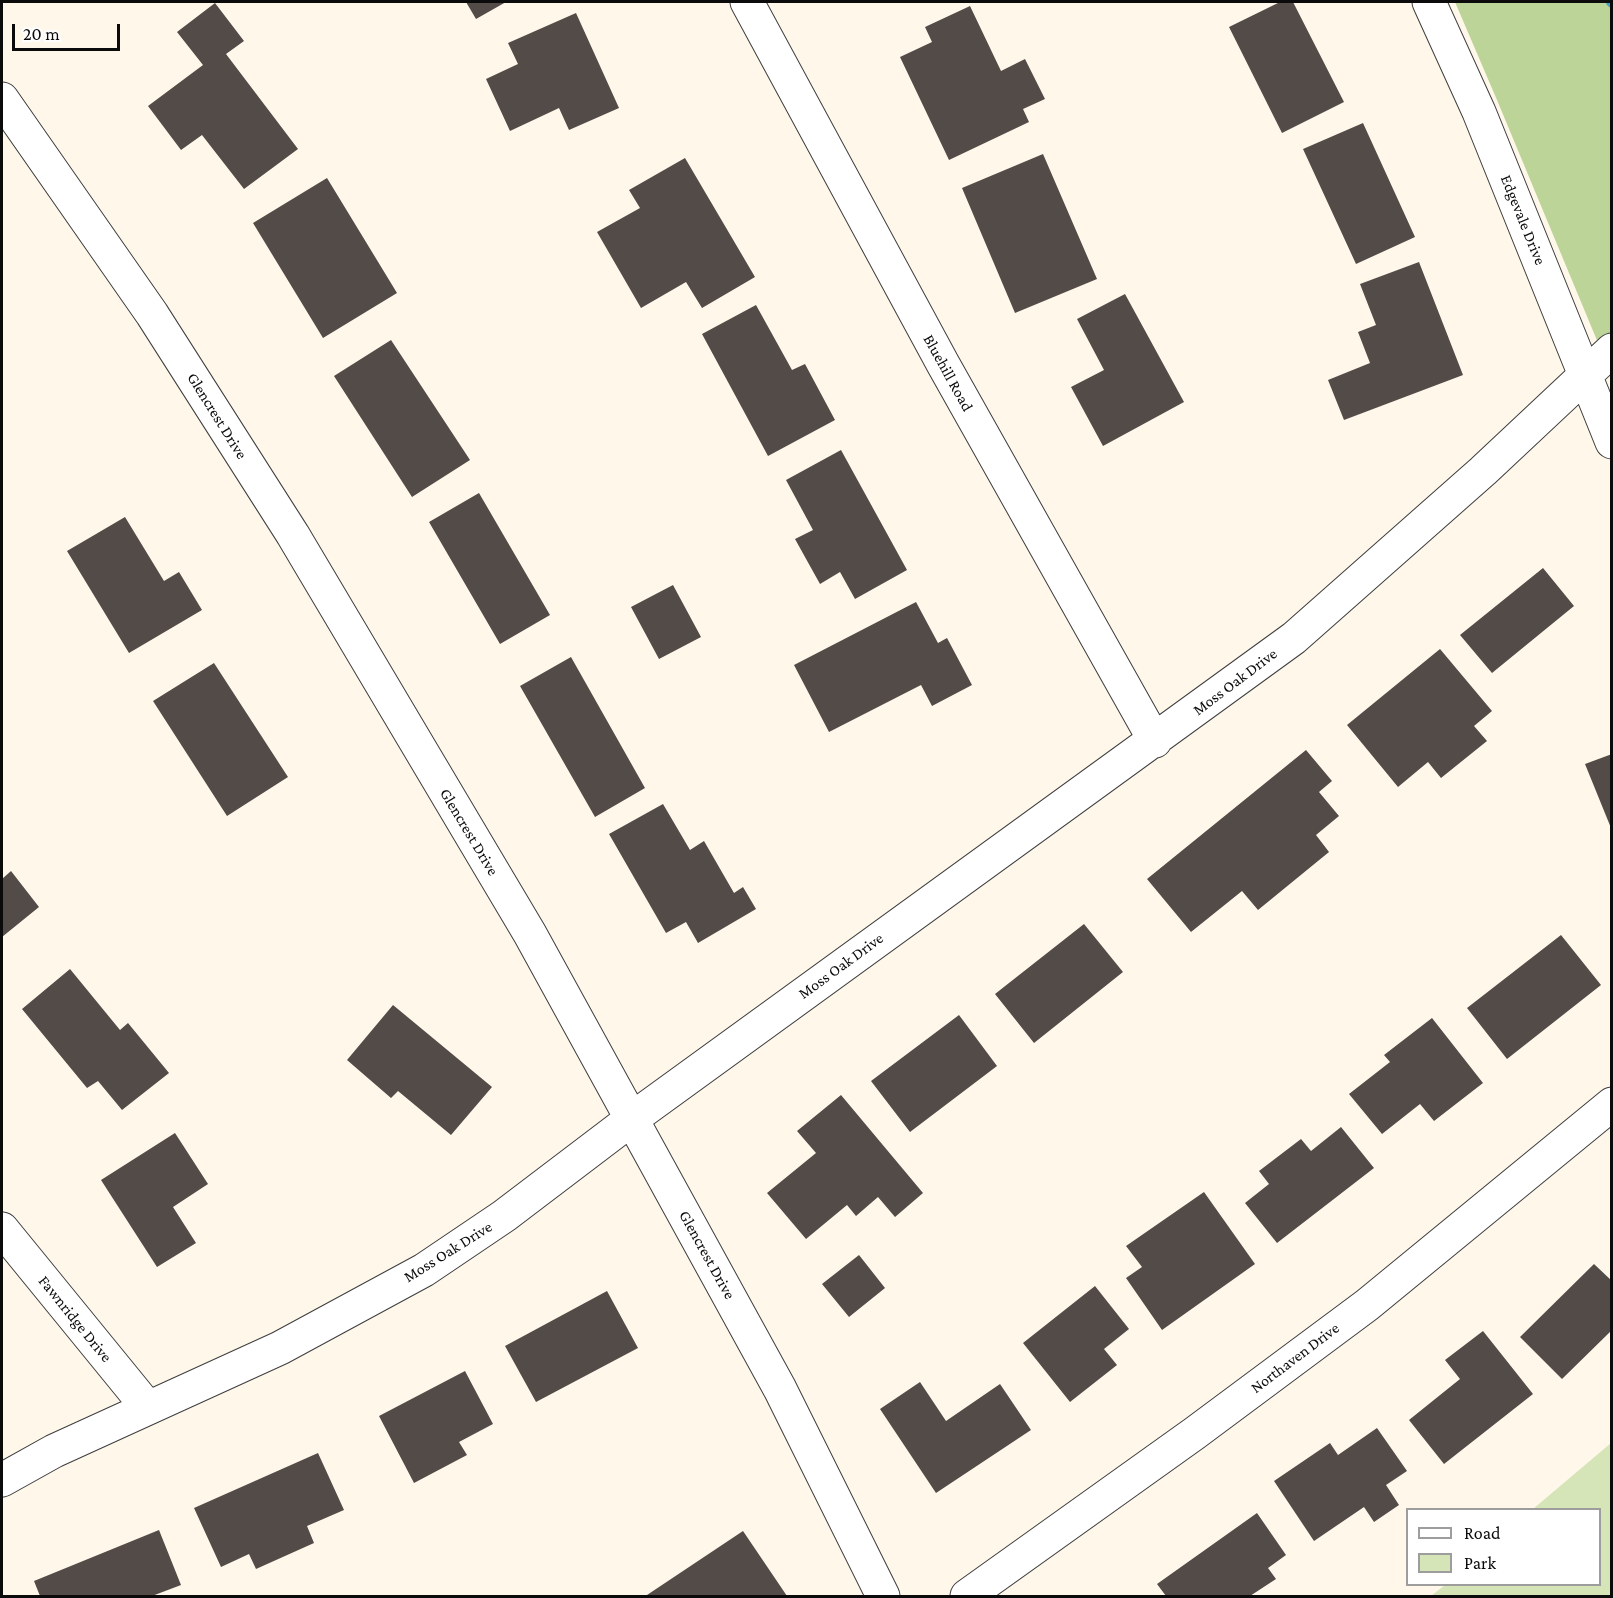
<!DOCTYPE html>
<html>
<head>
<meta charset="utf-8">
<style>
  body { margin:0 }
  #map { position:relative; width:1613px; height:1598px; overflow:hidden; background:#fef7ea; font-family:"Crimson Pro",serif }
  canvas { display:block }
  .frame { position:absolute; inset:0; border:3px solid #0b0b0b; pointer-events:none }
  .legend { position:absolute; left:1406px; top:1508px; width:195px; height:78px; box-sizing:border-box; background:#fff; border:2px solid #9d9d9d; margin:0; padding:8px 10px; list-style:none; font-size:18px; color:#0b0b0b }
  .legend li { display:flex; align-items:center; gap:12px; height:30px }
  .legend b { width:30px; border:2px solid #9d9d9d }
  .scale { position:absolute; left:12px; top:24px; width:108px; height:27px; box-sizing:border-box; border:3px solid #0b0b0b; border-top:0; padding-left:8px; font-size:18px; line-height:21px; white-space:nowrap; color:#0b0b0b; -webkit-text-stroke:4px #fff; paint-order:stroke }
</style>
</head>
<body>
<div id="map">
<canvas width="1613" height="1598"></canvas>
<div class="frame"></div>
<ul class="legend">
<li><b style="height:8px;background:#fff"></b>Road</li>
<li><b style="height:16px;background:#d5e5b7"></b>Park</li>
</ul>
<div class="scale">20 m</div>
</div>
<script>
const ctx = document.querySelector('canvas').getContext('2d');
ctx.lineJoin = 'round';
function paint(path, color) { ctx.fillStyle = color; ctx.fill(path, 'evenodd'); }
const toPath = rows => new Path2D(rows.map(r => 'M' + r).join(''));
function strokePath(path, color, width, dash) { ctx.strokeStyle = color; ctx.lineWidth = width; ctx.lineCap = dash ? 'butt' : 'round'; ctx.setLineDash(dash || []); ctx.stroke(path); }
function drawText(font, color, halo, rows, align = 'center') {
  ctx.font = font + ' "Crimson Pro",serif'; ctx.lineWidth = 6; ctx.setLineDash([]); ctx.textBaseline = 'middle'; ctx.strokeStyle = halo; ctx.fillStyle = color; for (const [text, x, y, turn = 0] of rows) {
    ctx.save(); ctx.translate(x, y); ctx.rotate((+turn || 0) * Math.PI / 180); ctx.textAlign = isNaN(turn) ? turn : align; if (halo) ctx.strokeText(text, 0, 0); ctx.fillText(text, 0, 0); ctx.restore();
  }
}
const green = toPath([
  [1611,1443,1611,1596,1431,1596,1445,1585,1600,1584,1600,1510,1533,1509]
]);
const forest = toPath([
  [1455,2,1611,2,1611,374,1497,100]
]);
const stream = toPath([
  [1611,2,1612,3]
]);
const building = toPath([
  [466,2,506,2,476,19],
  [1280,2,1293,2,1344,102,1282,133,1229,27],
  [215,3,244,41,226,54,298,149,244,189,202,135,181,150,148,106,203,65,177,32],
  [970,6,1001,71,1025,59,1045,99,1023,109,1029,122,949,160,900,57,932,42,925,27],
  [576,13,619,108,569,130,559,108,510,131,486,79,518,64,508,43],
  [1363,123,1415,237,1356,264,1303,149],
  [1043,154,1097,279,1015,313,962,188],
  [685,158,755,277,702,308,686,282,641,308,597,232,640,208,629,190],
  [327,178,397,293,323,338,253,223],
  [1419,262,1463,375,1344,420,1328,380,1370,363,1358,332,1376,325,1360,284],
  [1125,294,1184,402,1103,446,1071,387,1104,370,1077,319],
  [756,305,792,370,805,364,835,420,768,456,702,334],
  [391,340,470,460,412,497,334,376],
  [841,450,907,570,855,599,840,572,820,584,795,539,813,530,786,480],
  [479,493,550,615,500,644,429,522],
  [125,517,164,581,179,572,202,610,129,653,67,551],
  [1543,568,1574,606,1492,673,1460,635],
  [673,585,701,637,659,659,631,607],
  [916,602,938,643,947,638,972,685,932,706,921,685,829,732,794,665],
  [1440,649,1492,711,1474,726,1487,741,1441,778,1428,762,1398,787,1347,725],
  [571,657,645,788,595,817,520,686],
  [214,663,288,777,227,816,153,701],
  [1306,750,1332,781,1319,792,1339,816,1316,835,1329,852,1258,910,1242,891,1191,932,1147,879],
  [1612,754,1612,828,1611,828,1585,764],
  [663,804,690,850,704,841,734,893,743,887,756,909,698,943,686,922,666,933,609,834],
  [11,871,39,907,2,937,2,879],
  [1084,924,1123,972,1034,1043,995,994],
  [1561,935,1601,985,1507,1059,1467,1008],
  [70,969,120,1030,128,1023,169,1073,122,1110,98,1081,87,1088,22,1009],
  [393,1005,492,1087,451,1135,398,1091,391,1098,347,1060],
  [959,1015,997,1066,910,1132,871,1081],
  [1432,1018,1483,1083,1434,1121,1420,1104,1382,1134,1349,1094,1390,1062,1384,1055],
  [841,1095,923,1193,895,1217,878,1197,856,1216,847,1205,806,1239,767,1193,816,1153,797,1131],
  [1341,1127,1374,1168,1277,1243,1245,1203,1269,1184,1259,1171,1301,1139,1311,1151],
  [175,1133,208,1184,173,1207,196,1243,157,1267,101,1180],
  [1204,1192,1255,1264,1162,1330,1126,1278,1142,1267,1126,1246],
  [859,1255,885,1288,849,1317,822,1284],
  [1594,1264,1612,1281,1612,1330,1562,1379,1520,1337],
  [1095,1286,1129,1329,1104,1349,1117,1365,1070,1402,1023,1343],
  [607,1291,638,1348,536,1402,505,1346],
  [1483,1331,1533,1394,1444,1464,1409,1420,1460,1379,1445,1360],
  [465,1371,493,1424,459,1442,467,1455,414,1483,379,1416],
  [920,1382,946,1421,1000,1384,1031,1430,936,1493,880,1409],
  [1377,1428,1407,1471,1386,1485,1399,1505,1374,1522,1364,1507,1314,1541,1274,1481,1330,1443,1338,1455],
  [318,1453,344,1510,307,1526,314,1543,256,1569,249,1554,221,1567,194,1508],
  [1257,1513,1286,1555,1268,1568,1276,1579,1250,1596,1166,1596,1157,1584],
  [159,1530,181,1585,152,1596,40,1596,34,1581],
  [743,1531,787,1596,647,1595]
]);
const minor = toPath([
  [747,2,943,364,1155,741],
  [1429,2,1479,112,1612,442],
  [2,99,152,314,293,535,530,934,780,1389,883,1596],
  [2,1229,148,1408],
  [2,1480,54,1451,280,1348,424,1270,504,1216,633,1118,1294,638,1483,471,1612,350],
  [967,1596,1195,1433,1367,1305,1612,1104]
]);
const streetNames = [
  ["Edgevale Drive",1523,220,68],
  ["Bluehill Road",948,373,61],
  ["Glencrest Drive",217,416,58],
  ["Moss Oak Drive",1235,682,-37],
  ["Glencrest Drive",469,832,59],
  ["Moss Oak Drive",841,966,-36],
  ["Moss Oak Drive",448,1252,-32],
  ["Glencrest Drive",707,1255,61],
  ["Fawnridge Drive",75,1319,51],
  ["Northaven Drive",1295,1358,-37]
];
paint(green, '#d5e5b7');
paint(forest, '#bcd497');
strokePath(stream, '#3fa1c2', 10);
paint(building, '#524b48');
strokePath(minor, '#3e3e3e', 35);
strokePath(minor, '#fff', 33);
drawText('16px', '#0b0b0b', '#fff', streetNames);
</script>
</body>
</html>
